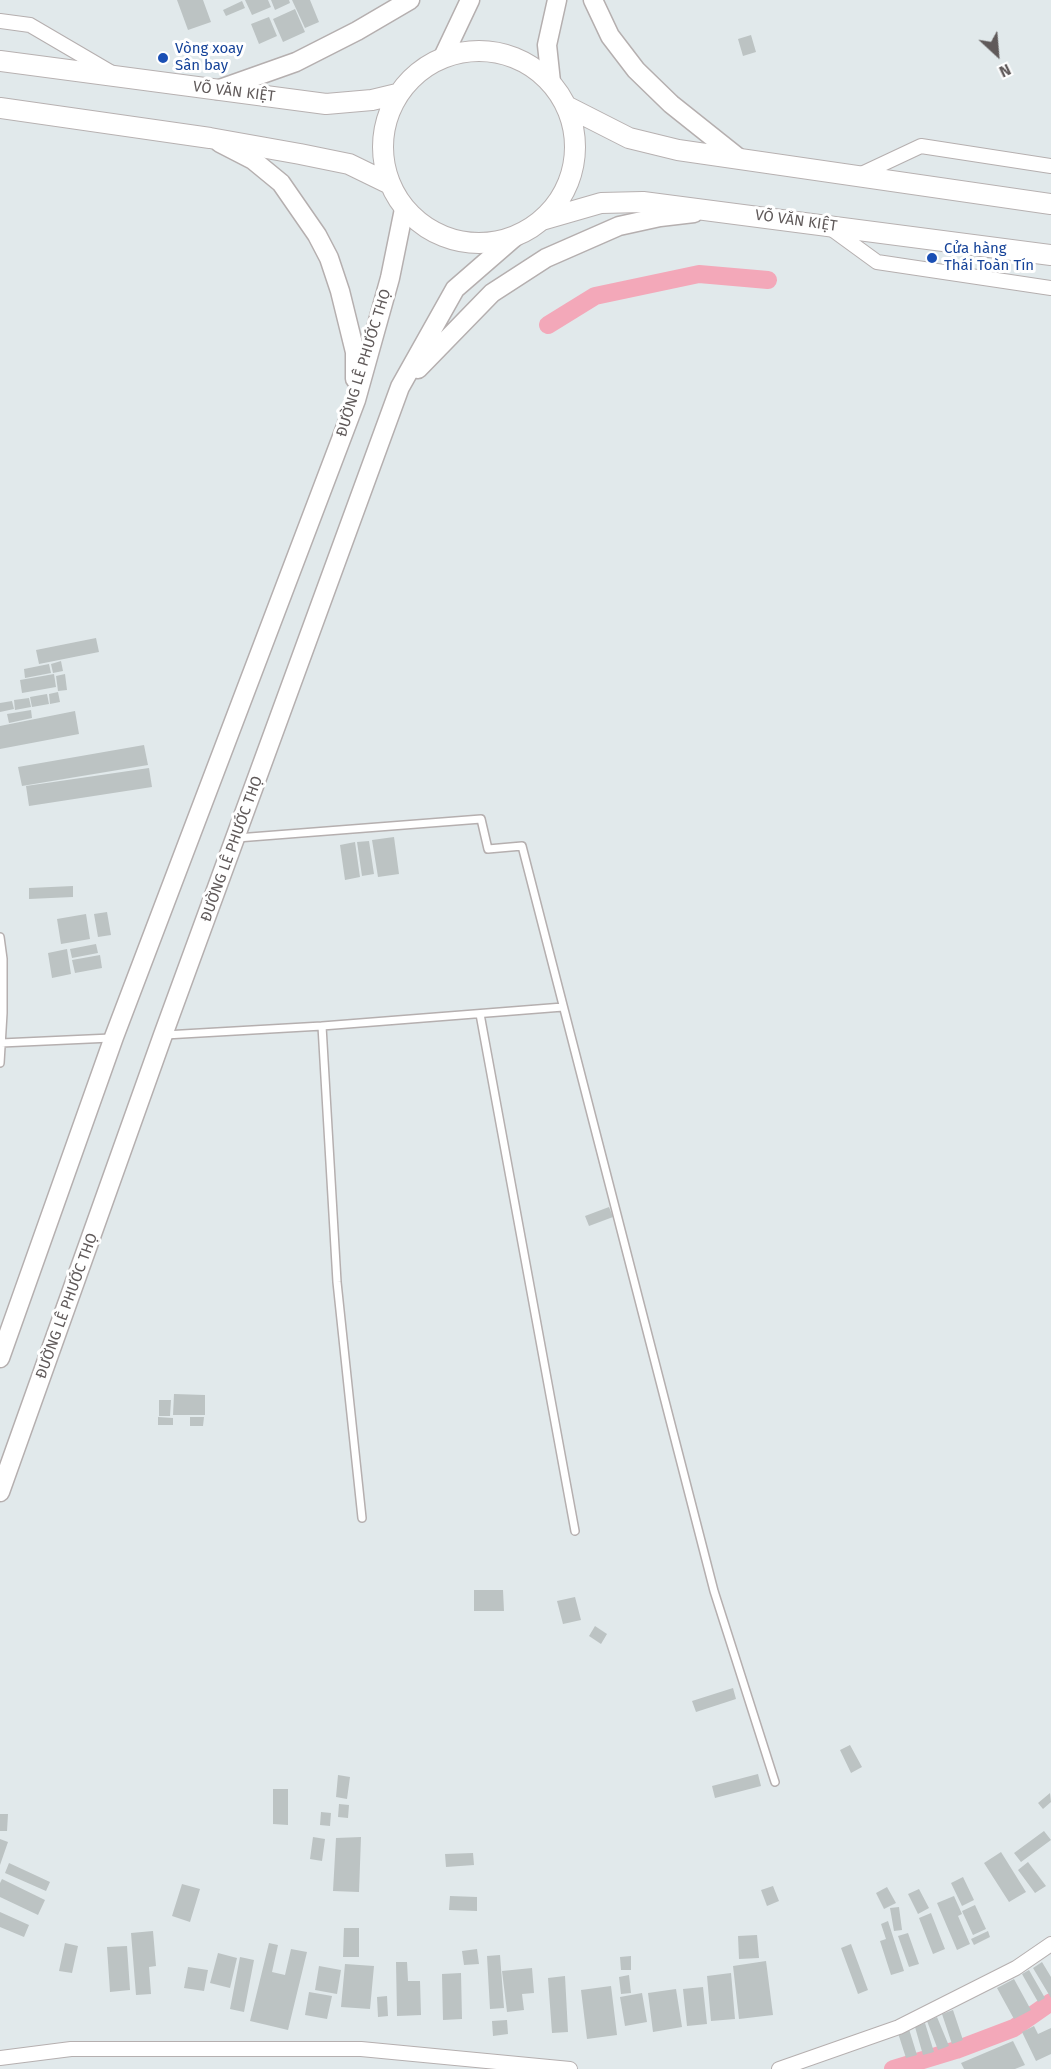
<!DOCTYPE html>
<html>
<head>
<meta charset="utf-8">
<style>
  body { margin:0 }
  #map { position:relative; width:1051px; height:2069px; overflow:hidden; background:#e1e9eb; font-family:"Fira Sans",sans-serif }
  canvas { display:block }
  .north { position:absolute; left:967px; top:24px; width:60px; height:60px; -webkit-text-stroke:4px #fff; paint-order:stroke; rotate:154deg; font-size:16px; font-weight:700; line-height:24px; text-align:center; color:#605a5a }
  .north::after { content:''; display:block; margin:auto; width:21px; height:27px; background:#605a5a; clip-path:polygon(50% 0,100% 100%,50% 72%,0 100%) }
</style>
</head>
<body>
<div id="map">
<canvas width="1051" height="2069"></canvas>
<div class="north">N</div>
</div>
<script>
const ctx = document.querySelector('canvas').getContext('2d');
ctx.lineJoin = 'round';
const toPath = rows => new Path2D(rows.map(r => 'M' + r).join(''));
function strokePath(path, color, width, dash) { ctx.strokeStyle = color; ctx.lineWidth = width; ctx.lineCap = dash ? 'butt' : 'round'; ctx.setLineDash(dash || []); ctx.stroke(path); }
function paint(path, color) { ctx.fillStyle = color; ctx.fill(path, 'evenodd'); }
function drawText(font, color, halo, rows, align = 'center') {
  ctx.font = font + ' "Fira Sans",sans-serif'; ctx.lineWidth = 6; ctx.setLineDash([]); ctx.textBaseline = 'middle'; ctx.strokeStyle = halo; ctx.fillStyle = color; for (const [text, x, y, turn = 0] of rows) {
    ctx.save(); ctx.translate(x, y); ctx.rotate((+turn || 0) * Math.PI / 180); ctx.textAlign = isNaN(turn) ? turn : align; if (halo) ctx.strokeText(text, 0, 0); ctx.fillText(text, 0, 0); ctx.restore();
  }
}
const canal = toPath([
  [548,325,595,296,699,274,768,280],
  [893,2069,956,2050,1014,2028,1051,2002]
]);
const building = toPath([
  [177,0,203,0,211,22,188,30],
  [245,0,268,0,271,7,252,15],
  [271,0,289,0,290,3,275,10],
  [292,0,310,0,319,22,305,28],
  [242,1,245,8,226,16,223,10],
  [295,9,305,32,283,42,273,19],
  [269,17,277,36,259,44,251,24],
  [751,35,756,52,743,56,738,39],
  [96,638,99,652,39,664,36,650],
  [61,661,63,671,53,673,51,664],
  [49,664,51,673,25,678,24,669],
  [54,674,56,687,22,693,20,680],
  [65,674,67,690,58,691,56,676],
  [58,692,60,702,50,704,49,694],
  [47,694,49,704,32,707,30,697],
  [29,698,31,707,15,710,14,700],
  [12,701,14,709,0,712,0,703],
  [31,710,32,718,9,723,7,714],
  [75,711,79,734,0,749,0,726],
  [144,745,148,765,22,786,18,767],
  [149,768,152,787,29,806,26,786],
  [394,837,399,874,378,877,372,840],
  [369,841,374,874,362,876,357,842],
  [355,842,360,877,345,880,340,845],
  [73,886,73,897,29,899,29,888],
  [107,912,111,935,98,937,94,914],
  [86,914,90,939,61,944,57,919],
  [96,944,98,953,72,958,70,949],
  [67,949,71,974,52,978,48,953],
  [100,955,102,968,75,973,72,960],
  [609,1207,613,1217,589,1226,585,1216],
  [174,1394,205,1395,205,1415,173,1415],
  [159,1400,171,1400,170,1416,159,1416],
  [158,1417,173,1418,173,1425,158,1425],
  [190,1417,204,1417,203,1426,190,1426],
  [474,1590,503,1590,504,1611,474,1611],
  [575,1597,581,1620,563,1624,557,1601],
  [595,1626,607,1634,601,1644,589,1636],
  [733,1688,736,1699,696,1712,692,1701],
  [850,1745,862,1767,851,1773,840,1750],
  [758,1774,761,1786,715,1798,712,1786],
  [338,1775,350,1777,347,1799,336,1797],
  [273,1789,288,1789,288,1825,273,1824],
  [1050,1793,1051,1802,1043,1809,1038,1803],
  [339,1804,349,1805,348,1818,338,1817],
  [321,1812,331,1813,330,1826,320,1825],
  [0,1814,8,1814,7,1831,0,1831],
  [1044,1831,1051,1840,1021,1862,1014,1853],
  [313,1837,325,1839,322,1861,310,1859],
  [361,1837,359,1892,333,1891,336,1838],
  [0,1839,8,1842,0,1865],
  [1001,1852,1026,1892,1009,1902,984,1863],
  [473,1853,474,1865,446,1867,445,1854],
  [1028,1862,1046,1886,1035,1893,1018,1870],
  [9,1863,50,1882,46,1891,5,1873],
  [963,1877,974,1900,962,1906,951,1883],
  [2,1879,45,1900,38,1915,0,1897,0,1883],
  [182,1884,200,1889,190,1922,172,1916],
  [773,1886,779,1901,767,1906,761,1890],
  [887,1887,896,1903,884,1909,876,1893],
  [919,1889,929,1908,918,1914,908,1894],
  [450,1896,477,1897,477,1911,449,1910],
  [954,1896,962,1914,958,1916,970,1944,957,1950,937,1903],
  [975,1905,986,1929,973,1935,962,1911],
  [899,1907,902,1930,894,1931,890,1908],
  [0,1912,29,1925,24,1937,0,1927],
  [931,1913,945,1949,933,1954,919,1918],
  [888,1921,904,1971,891,1975,880,1941,886,1939,881,1924],
  [344,1928,359,1928,359,1957,343,1957],
  [153,1931,156,1966,149,1967,151,1994,136,1995,131,1933],
  [988,1931,990,1937,974,1945,971,1939],
  [908,1933,919,1964,909,1967,898,1936],
  [757,1935,759,1958,739,1959,738,1936],
  [65,1943,78,1946,72,1973,59,1971],
  [269,1943,278,1945,272,1972,285,1975,291,1949,307,1952,288,2030,250,2021],
  [851,1944,868,1990,858,1994,841,1948],
  [127,1946,130,1990,110,1992,107,1947],
  [477,1949,479,1964,464,1965,462,1951],
  [218,1953,237,1958,230,1988,210,1983],
  [500,1955,504,2008,490,2009,487,1956],
  [631,1956,631,1970,621,1970,620,1957],
  [240,1957,254,1960,244,2012,230,2009],
  [766,1961,773,2015,739,2019,733,1966],
  [396,1962,407,1962,408,1981,420,1981,421,2015,397,2016],
  [1042,1962,1051,1977,1051,1998,1033,1968],
  [345,1964,374,1966,370,2009,341,2007],
  [319,1966,341,1970,337,1994,315,1990],
  [188,1967,208,1970,204,1991,184,1988],
  [532,1968,534,1993,522,1994,524,2010,507,2012,502,1971],
  [1029,1970,1045,1998,1038,2002,1022,1974],
  [461,1973,462,2019,443,2020,442,1974],
  [731,1973,735,2019,711,2021,707,1976],
  [629,1975,631,1993,621,1994,619,1977],
  [565,1976,568,2032,552,2033,548,1978],
  [1014,1979,1031,2010,1014,2019,997,1988],
  [611,1986,617,2035,587,2039,581,1990],
  [703,1987,707,2024,687,2026,683,1989],
  [676,1989,682,2027,653,2032,648,1993],
  [309,1992,332,1996,327,2019,305,2015],
  [642,1993,647,2022,625,2026,620,1997],
  [387,1996,388,2016,378,2017,377,1997],
  [953,2010,963,2040,952,2044,942,2014],
  [937,2017,949,2046,938,2050,927,2021],
  [507,2020,508,2034,493,2036,492,2021],
  [925,2023,934,2052,923,2055,915,2027],
  [1034,2026,1038,2034,1051,2028,1051,2054,1036,2061,1022,2032],
  [909,2029,917,2055,906,2058,898,2033],
  [1013,2041,1025,2065,1015,2069,964,2069,961,2063]
]);
const service = toPath([
  [237,838,481,819,488,849,522,846,714,1591,775,1782],
  [0,937,3,959,3,1013,0,1063],
  [480,1014,575,1531],
  [322,1026,337,1282,362,1518],
  [165,1035,322,1026,563,1007],
  [1,1043,111,1038]
]);
const minor = toPath([
  [0,21,30,25,112,73],
  [857,176,921,146,1051,166],
  [829,227,877,262,1051,288],
  [0,2058,71,2049,361,2049,570,2069],
  [779,2069,899,2027,1016,1968,1051,1944]
]);
const tertiary = toPath([
  [593,0,610,36,636,70,671,104,740,159],
  [443,57,470,0],
  [551,82,547,45,557,0],
  [217,90,296,62,357,31,410,0],
  [220,143,253,160,281,183,317,235,329,258,340,291,355,352,355,379],
  [418,369,492,293,546,258,619,226,660,217,694,213],
  [0,1358,114,1037,356,400,390,278,404,209],
  [0,1492,163,1035,400,387,455,289,516,236]
]);
const secondary = toPath([
  '383 147a96 96 0 1 1 192 0a96 96 0 1 1-192 0Z',
  [0,61,326,104,372,100,397,94],
  [568,107,629,138,678,150,1051,204],
  [0,108,210,138,300,154,349,164,388,183],
  [542,220,601,203,643,202,1051,255]
]);
const markers = [
  [163,58,6,"#1a4fb4"],
  [932,258,6,"#1a4fb4"]
];
const transitNames = [
  ["Vòng xoay",175,49],
  ["Sân bay",175,66],
  ["Cửa hàng",944,249],
  ["Thái Toàn Tín",944,266]
];
const streetNames = [
  ["VÕ VĂN KIỆT",234,92,7],
  ["VÕ VĂN KIỆT",796,221,8],
  ["ĐƯỜNG LÊ PHƯỚC THỌ",364,363,-73],
  ["ĐƯỜNG LÊ PHƯỚC THỌ",232,849,-70],
  ["ĐƯỜNG LÊ PHƯỚC THỌ",67,1306,-70]
];
strokePath(canal, '#f3a8b9', 18);
paint(building, '#bcc3c3');
strokePath(service, '#b5afaf', 10);
strokePath(minor, '#b5afaf', 16);
strokePath(tertiary, '#b5afaf', 21);
strokePath(secondary, '#b7b1b1', 22);
strokePath(service, '#fff', 7);
strokePath(minor, '#fff', 14);
strokePath(tertiary, '#fff', 18);
strokePath(secondary, '#fff', 20);
for (const [x, y, r, color] of markers) { const dot = new Path2D(); dot.arc(x, y, r, 0, 2 * Math.PI); ctx.fillStyle = color; ctx.fill(dot); strokePath(dot, '#fff', 2); }
drawText('15px', '#164399', '#fff', transitNames, 'left');
drawText('15px', '#605a5a', '#fff', streetNames);
</script>
</body>
</html>
